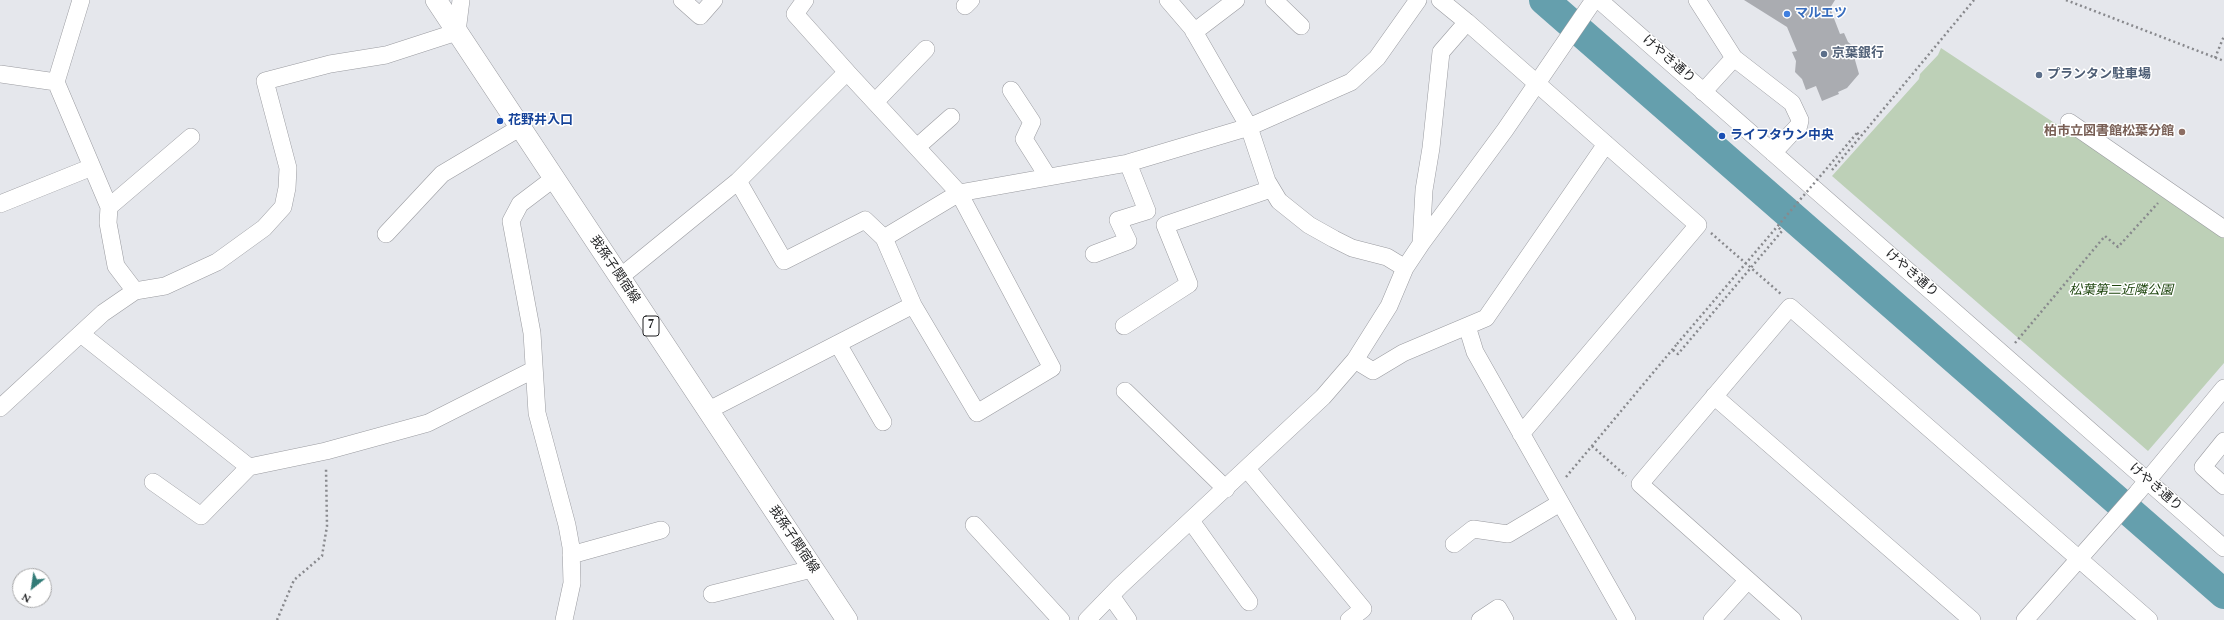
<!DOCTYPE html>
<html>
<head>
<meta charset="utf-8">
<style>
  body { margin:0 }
  #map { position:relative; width:2224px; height:620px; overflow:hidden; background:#e5e7ec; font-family:Spectral,serif }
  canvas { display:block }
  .north { position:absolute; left:12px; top:568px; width:40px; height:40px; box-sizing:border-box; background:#fff; border:1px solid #a5a5a6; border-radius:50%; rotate:210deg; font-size:11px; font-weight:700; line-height:16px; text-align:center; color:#1e1f21 }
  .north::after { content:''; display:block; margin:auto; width:14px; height:18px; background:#327b77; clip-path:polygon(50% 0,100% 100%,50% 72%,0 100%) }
</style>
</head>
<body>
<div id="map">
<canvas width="2224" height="620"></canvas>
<div class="north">N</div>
</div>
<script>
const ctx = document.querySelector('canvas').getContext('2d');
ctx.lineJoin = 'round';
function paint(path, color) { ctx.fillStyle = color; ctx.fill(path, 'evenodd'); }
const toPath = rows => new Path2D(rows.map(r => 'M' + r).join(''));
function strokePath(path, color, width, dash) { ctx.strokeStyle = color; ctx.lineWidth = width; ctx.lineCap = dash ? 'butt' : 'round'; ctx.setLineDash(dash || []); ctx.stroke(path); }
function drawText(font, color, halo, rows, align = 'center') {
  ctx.font = font + ' Spectral,"Noto Sans JP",serif'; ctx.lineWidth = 3; ctx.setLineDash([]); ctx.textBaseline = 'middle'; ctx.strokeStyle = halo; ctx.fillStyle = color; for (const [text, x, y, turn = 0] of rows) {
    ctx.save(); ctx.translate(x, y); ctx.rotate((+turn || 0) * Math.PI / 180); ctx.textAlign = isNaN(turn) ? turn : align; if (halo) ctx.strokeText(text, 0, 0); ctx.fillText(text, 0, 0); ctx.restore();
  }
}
const green = toPath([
  [1941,48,2224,235,2224,363,2148,451,1832,176,1919,79,1920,74,1938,55]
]);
const river = toPath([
  [1544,0,2224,594]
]);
const building = toPath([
  [1744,0,1835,0,1830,8,1840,34,1844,33,1848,42,1853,46,1855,60,1859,74,1847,88,1838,92,1839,94,1822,101,1816,86,1806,90,1802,79,1795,72,1796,61,1792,52,1797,51,1787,27]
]);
const path = toPath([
  [2066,0,2224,61],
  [2215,58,2224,36],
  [1857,133,1861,136,1974,0],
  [1832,170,1861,136],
  [1711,233,1781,294],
  [2015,343,2105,236,2118,247,2158,203],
  [1673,350,1678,354,1782,231,1777,226],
  [1592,446,1626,476],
  [1566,477,1677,344],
  [277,620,294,580,322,556,327,526,326,468]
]);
const minor = toPath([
  [81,0,56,82,109,207,108,223,116,266,135,291],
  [682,0,700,16,714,0],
  [805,0,795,14,847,72],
  [1168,0,1192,28,1249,127,1267,181,1279,201,1309,225,1334,239,1352,248,1387,257,1405,268],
  [1274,0,1301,26],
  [1440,0,1467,22,1698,225,1521,434],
  [1599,0,2224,548],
  [1697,0,1734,58,1792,103,1800,120,1799,125,1773,153],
  [965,6,971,0],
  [1194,32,1236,0],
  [0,74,56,82],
  [1011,90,1032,122,1024,139,1048,177],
  [1703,92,1734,58],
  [875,102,926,49],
  [2069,122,2224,229],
  [917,147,951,117],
  [553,179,520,204,511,221,532,333,537,413,567,525,571,547,572,583,564,620],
  [738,181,784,261,865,220,884,238],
  [0,204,92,167],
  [109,207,191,137],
  [386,234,442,174,521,127],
  [1421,244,1424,190,1431,148,1441,52,1467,22],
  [1094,254,1128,241,1118,220,1147,211,1128,163],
  [619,278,738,181,847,72,959,193,1052,368,977,413,913,305],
  [1124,326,1189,284,1165,225,1271,189],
  [1467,326,1475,352,1627,620],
  [81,334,249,467,326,451,428,423,533,370],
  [838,344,883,422],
  [1355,360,1373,371,1403,353,1486,318,1606,144],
  [1125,391,1226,489],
  [1714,396,1972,620],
  [0,408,103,313,135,291,165,286,217,262,264,228,283,207,287,188,288,168,265,81,330,64,386,55,457,32,461,0],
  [707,411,913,305,884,238,959,193,1128,163,1249,127,1351,82,1377,58,1418,0],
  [2224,441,2203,467,2224,486],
  [1247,469,1363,609,1349,620],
  [153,482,201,516,249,467],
  [1191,521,1249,602],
  [974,525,1061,620],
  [1454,544,1473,529,1508,534,1560,503],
  [571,555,661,530],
  [712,594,812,569],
  [1111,596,1128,620],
  [1087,620,1120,586,1323,397,1355,360,1389,306,1405,268,1421,244,1505,130,1594,0],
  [1480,620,1498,608,1505,620],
  [1712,620,1748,580],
  [1793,620,1640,484,1790,307,2149,620],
  [2025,620,2137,493,2224,388]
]);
const major = toPath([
  [436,0,847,620]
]);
const pathBridge = toPath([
  [1677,344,1857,133]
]);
const markers = [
  [1787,14,4,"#3f7fe0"],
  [1824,54,4,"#5c6f8a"],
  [2039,75,4,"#5c6f8a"],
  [500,121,4,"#1a4fb4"],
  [2182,132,4,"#8d6e63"],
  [1722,136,4,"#1a4fb4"]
];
const shields = [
  [651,326,16]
];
const shieldNames = [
  ["7",651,326]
];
const shopNames = [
  ["マルエツ",1795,14]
];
const serviceNames = [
  ["京葉銀行",1832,54],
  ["プランタン駐車場",2047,75]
];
const streetNames = [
  ["けやき通り",1668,60,41],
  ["我孫子関宿線",614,270,56],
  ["けやき通り",1911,274,41],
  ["けやき通り",2155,488,41],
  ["我孫子関宿線",793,540,56]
];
const transitNames = [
  ["花野井入口",508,121],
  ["ライフタウン中央",1730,136]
];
const educationNames = [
  ["柏市立図書館松葉分館",2174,132]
];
const parkNames = [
  ["松葉第二近隣公園",2121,291]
];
paint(green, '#bdd0b7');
strokePath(river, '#659fad', 30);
paint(building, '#aaacb1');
strokePath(minor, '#9a9ba0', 18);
strokePath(major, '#9a9ba0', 22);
strokePath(path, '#88898d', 2.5, [2, 3]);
strokePath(minor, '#fff', 17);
strokePath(major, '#fff', 21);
strokePath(pathBridge, '#88898d', 2.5, [2, 3]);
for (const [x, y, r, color] of markers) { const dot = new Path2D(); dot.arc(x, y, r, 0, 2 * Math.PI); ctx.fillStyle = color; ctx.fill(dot); strokePath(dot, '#fff', 1.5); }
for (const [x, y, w] of shields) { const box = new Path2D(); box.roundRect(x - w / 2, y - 10, w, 20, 3); ctx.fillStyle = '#fff'; ctx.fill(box); strokePath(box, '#1e1f21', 1); }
drawText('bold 12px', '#1e1f21', null, shieldNames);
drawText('bold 13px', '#366cbe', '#fff', shopNames, 'left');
drawText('bold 13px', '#4e5e75', '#fff', serviceNames, 'left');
drawText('13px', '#1e1f21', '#fff', streetNames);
drawText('bold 13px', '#164399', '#fff', transitNames, 'left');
drawText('bold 13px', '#785e54', '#fff', educationNames, 'right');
drawText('italic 13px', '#1c440c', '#fff', parkNames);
</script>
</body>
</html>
